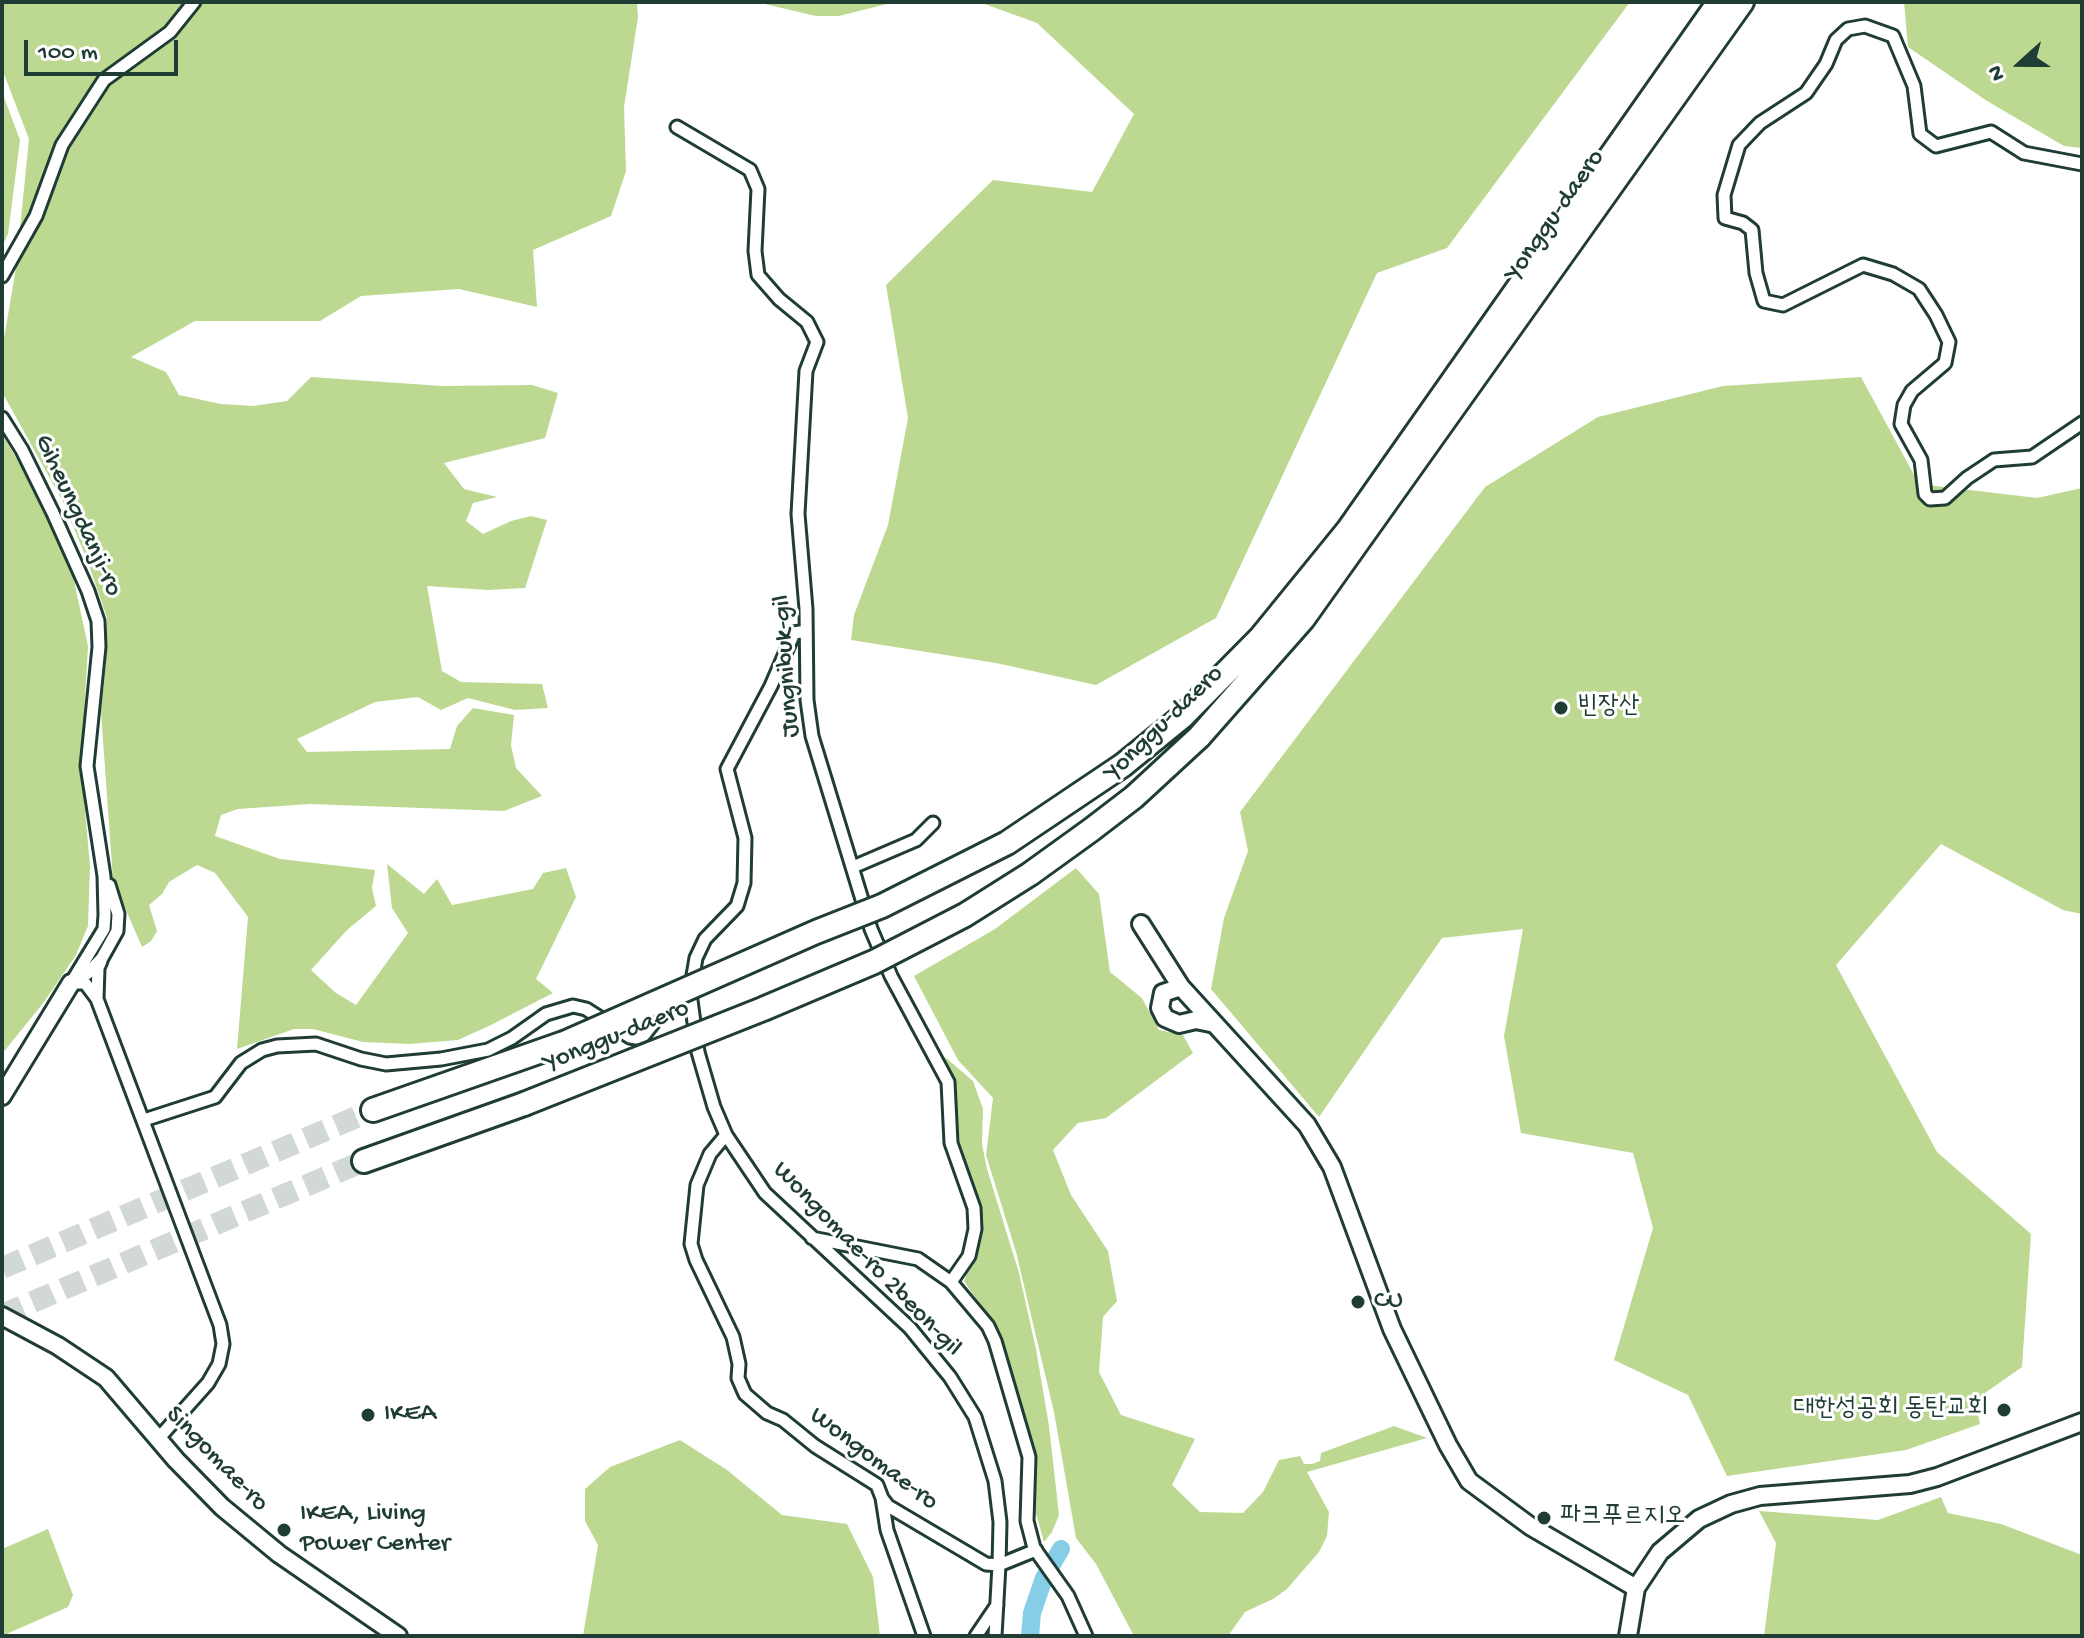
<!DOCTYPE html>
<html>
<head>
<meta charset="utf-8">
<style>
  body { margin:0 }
  #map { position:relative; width:2084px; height:1638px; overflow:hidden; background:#fff; font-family:"Gochi Hand",sans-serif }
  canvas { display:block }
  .frame { position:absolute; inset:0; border:4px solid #1f3d34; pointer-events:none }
  .north { position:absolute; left:1980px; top:24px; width:80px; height:80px; -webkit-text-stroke:6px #fff; paint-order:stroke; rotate:249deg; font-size:22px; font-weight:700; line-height:32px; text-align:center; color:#1f3d34 }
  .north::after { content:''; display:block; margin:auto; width:28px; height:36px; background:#1f3d34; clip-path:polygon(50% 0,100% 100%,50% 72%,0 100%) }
  .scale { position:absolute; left:24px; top:40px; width:154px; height:36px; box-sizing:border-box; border:4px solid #1f3d34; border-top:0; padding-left:10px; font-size:24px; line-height:28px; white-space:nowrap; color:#1f3d34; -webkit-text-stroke:6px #fff; paint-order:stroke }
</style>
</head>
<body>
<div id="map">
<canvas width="2084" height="1638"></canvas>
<div class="frame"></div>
<div class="north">N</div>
<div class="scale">100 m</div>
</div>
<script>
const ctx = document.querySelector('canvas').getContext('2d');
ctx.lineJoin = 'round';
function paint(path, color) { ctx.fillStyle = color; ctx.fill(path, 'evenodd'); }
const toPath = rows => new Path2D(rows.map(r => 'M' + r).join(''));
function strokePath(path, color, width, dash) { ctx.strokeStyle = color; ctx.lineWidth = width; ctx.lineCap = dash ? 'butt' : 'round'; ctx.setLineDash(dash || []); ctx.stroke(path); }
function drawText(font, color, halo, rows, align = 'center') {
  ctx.font = font + ' "Gochi Hand","Poor Story",sans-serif'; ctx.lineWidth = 6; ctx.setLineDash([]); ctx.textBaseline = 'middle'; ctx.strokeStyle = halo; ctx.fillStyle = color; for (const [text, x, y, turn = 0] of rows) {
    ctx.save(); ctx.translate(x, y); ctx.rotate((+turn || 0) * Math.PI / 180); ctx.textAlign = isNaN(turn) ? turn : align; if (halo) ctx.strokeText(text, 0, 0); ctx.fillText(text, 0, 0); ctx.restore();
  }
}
const green = toPath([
  [2,2,637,2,638,17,624,107,626,171,611,216,533,250,537,307,459,289,361,296,320,321,195,321,131,357,166,372,179,395,221,404,253,406,287,401,311,377,442,386,532,385,558,393,545,438,444,463,464,489,497,497,473,503,466,521,483,534,511,521,531,516,547,520,525,588,488,590,427,586,442,671,461,682,542,684,548,708,515,710,468,698,441,710,418,697,375,702,297,739,307,752,450,749,457,726,473,708,514,715,511,745,516,768,542,796,504,811,310,804,238,809,221,815,215,836,280,859,375,870,372,888,376,906,347,930,311,970,336,993,356,1005,408,933,392,908,387,864,424,894,437,879,452,905,533,889,543,873,566,868,576,897,536,979,553,993,491,1025,458,1040,409,1044,363,1042,313,1029,294,1029,237,1049,248,917,215,873,197,865,169,882,162,894,149,905,157,931,151,941,142,947,113,880,101,712,106,662,107,618,88,562,63,502,2,392,2,350,16,268,29,139,2,69],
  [756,2,895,2,839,16,816,16],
  [979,2,1630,2,1447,248,1377,273,1216,618,1096,685,996,663,851,640,854,615,888,525,908,418,886,285,993,180,1092,192,1134,114,1037,23],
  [1904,2,2082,2,2082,148,2064,146,1987,101,1908,47],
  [2,92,20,140,8,234,2,247],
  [1861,377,1919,484,2037,498,2082,488,2082,914,2063,910,1941,844,1836,965,1937,1152,2031,1234,2022,1367,1975,1400,1980,1424,1906,1450,1727,1476,1688,1395,1614,1360,1653,1228,1633,1153,1521,1133,1504,1036,1523,929,1442,938,1319,1117,1211,989,1224,918,1248,851,1240,812,1485,487,1598,417,1723,386],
  [2,435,30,480,71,567,88,646,81,766,90,866,88,926,76,955,44,1002,2,1054],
  [1076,868,1099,894,1110,972,1142,998,1159,1030,1183,1035,1193,1053,1106,1118,1078,1123,1053,1150,1071,1195,1108,1251,1117,1301,1103,1317,1099,1372,1121,1415,1195,1439,1172,1485,1200,1512,1243,1513,1263,1492,1279,1460,1300,1456,1304,1464,1312,1464,1320,1461,1321,1453,1394,1426,1427,1438,1307,1472,1329,1512,1327,1536,1319,1552,1287,1589,1273,1599,1245,1612,1228,1636,1134,1636,1096,1564,1076,1538,1054,1412,1016,1252,986,1155,993,1098,958,1060,914,976,995,929],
  [945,1057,973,1081,983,1109,982,1144,987,1169,1019,1273,1036,1349,1049,1426,1059,1515,1052,1532,1044,1542,1035,1510,1037,1459,1005,1353,993,1324,964,1281,971,1263,980,1224,959,1152,954,1101],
  [680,1440,727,1470,782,1515,847,1524,873,1577,880,1636,583,1636,598,1545,585,1521,585,1489,610,1467],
  [1941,1497,1948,1513,2001,1524,2082,1555,2082,1636,1764,1636,1776,1543,1759,1511,1878,1520],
  [48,1529,73,1595,68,1607,2,1636,2,1549]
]);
const river = toPath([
  [1030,1636,1032,1613,1044,1578,1061,1549]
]);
const highwayTunnel = toPath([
  [2,1268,373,1110],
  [2,1315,364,1161]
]);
const street = toPath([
  [677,127,750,170,758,189,755,251,758,275,779,299,807,322,817,342,806,371,798,514,806,609,807,700,812,736,871,929,891,976,948,1082,951,1143,974,1208,975,1229,969,1256,951,1282],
  [2082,164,2024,153,1991,132,1936,146,1920,134,1914,86,1893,36,1865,26,1848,29,1836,40,1826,64,1806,93,1760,123,1739,145,1724,195,1725,218,1743,223,1752,230,1756,273,1764,301,1783,305,1863,265,1893,274,1919,289,1936,315,1949,342,1945,363,1912,391,1904,405,1901,424,1921,460,1925,494,1930,499,1945,498,1967,478,1994,460,2032,457,2082,423],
  [2,276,36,216,62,145,104,80,170,32,194,2],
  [2,418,22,450,53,513,88,591,98,621,99,647,87,766,104,876,105,915,104,929,71,983],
  [806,631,794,633,771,686,727,769,745,838,744,883,737,906,705,939,696,958,690,993,698,1052,714,1107,726,1135,765,1193,910,1328,950,1377,975,1417,995,1481,1000,1522,999,1565,1036,1550],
  [853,867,916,840,933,823],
  [75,981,88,973,102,958,117,931,118,914,109,885],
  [71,983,85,983,97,999,220,1325,223,1344,219,1364,208,1383,158,1439],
  [97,999,98,968,101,961],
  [144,1120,215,1097,241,1063,262,1050,277,1046,316,1044,361,1059,386,1064,441,1059,488,1050,512,1038,546,1014,573,1006,586,1009,630,1037,636,1038,644,1035,655,1021,656,1001],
  [726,1135,710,1154,697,1185,691,1244,696,1260,733,1337,739,1364,738,1378,745,1394,767,1413,783,1420,815,1446,877,1485,882,1498,888,1506,986,1564,999,1565,995,1636],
  [812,1238,918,1259,951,1282,988,1326,995,1341,1029,1457,1027,1521,1034,1548,1068,1596,1086,1636],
  [882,1498,887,1530,924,1636],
  [976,1636,997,1605]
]);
const secondary = toPath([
  [1141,924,1181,987,1307,1125,1332,1167,1392,1329,1448,1445,1469,1481,1530,1526,1636,1588],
  [1181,987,1163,993,1160,1008,1165,1018,1179,1024,1196,1020,1215,1024],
  [2,1096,71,983],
  [2,1316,58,1346,106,1378,176,1460,222,1507,279,1554,398,1636],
  [1628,1636,1636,1588,1660,1552,1699,1519,1731,1504,1760,1496,1910,1484,1937,1477,2082,1422]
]);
const highway = toPath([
  [1182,717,1261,637,1348,530,1719,2],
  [1199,737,1303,619,1742,2],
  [373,1110,564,1043],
  [364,1161,524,1104]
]);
const highwayBridge = toPath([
  [564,1043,816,932,882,906,1007,843,1123,765,1182,717],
  [524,1104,763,1009,874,962,965,915,1030,874,1091,830,1134,797,1199,737]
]);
const markers = [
  [1561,708,8,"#1f3d34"],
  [1358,1302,8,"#1f3d34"],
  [2004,1410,8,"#1f3d34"],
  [368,1415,8,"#1f3d34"],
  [1544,1518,8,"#1f3d34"],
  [284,1530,8,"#1f3d34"]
];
const streetNames = [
  ["Yonggu-daero",1556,216,-55],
  ["Giheungdanji-ro",77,516,65],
  ["Jungnibuk-gil",788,666,-94],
  ["Yonggu-daero",1165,724,-44],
  ["Yonggu-daero",617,1037,-22],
  ["Wongomae-ro 2beon-gil",866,1260,46],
  ["Singomae-ro",216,1460,46],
  ["Wongomae-ro",873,1460,37]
];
const poiNames = [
  ["빈장산",1577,708],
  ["CU",1374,1302],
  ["대한성공회 동탄교회",1988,1410,"right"],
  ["IKEA",384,1415],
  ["IKEA, Living",300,1515],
  ["Power Center",300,1545],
  ["파크푸르지오",1560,1518]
];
paint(green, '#bdd991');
strokePath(river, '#86cee7', 18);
strokePath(highwayTunnel, '#d2d8d6', 22, [22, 11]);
strokePath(street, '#1f3d34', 17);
strokePath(secondary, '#1f3d34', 22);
strokePath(highway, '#1f3d34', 28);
strokePath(street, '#fff', 11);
strokePath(secondary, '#fff', 16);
strokePath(highway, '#fff', 22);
strokePath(highwayBridge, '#1f3d34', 28, []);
strokePath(highwayBridge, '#fff', 22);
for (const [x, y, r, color] of markers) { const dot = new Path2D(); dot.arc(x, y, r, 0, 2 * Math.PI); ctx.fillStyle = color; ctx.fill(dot); strokePath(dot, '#fff', 3); }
drawText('26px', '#1f3d34', '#fff', streetNames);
drawText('26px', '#1f3d34', '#fff', poiNames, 'left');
</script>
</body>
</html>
